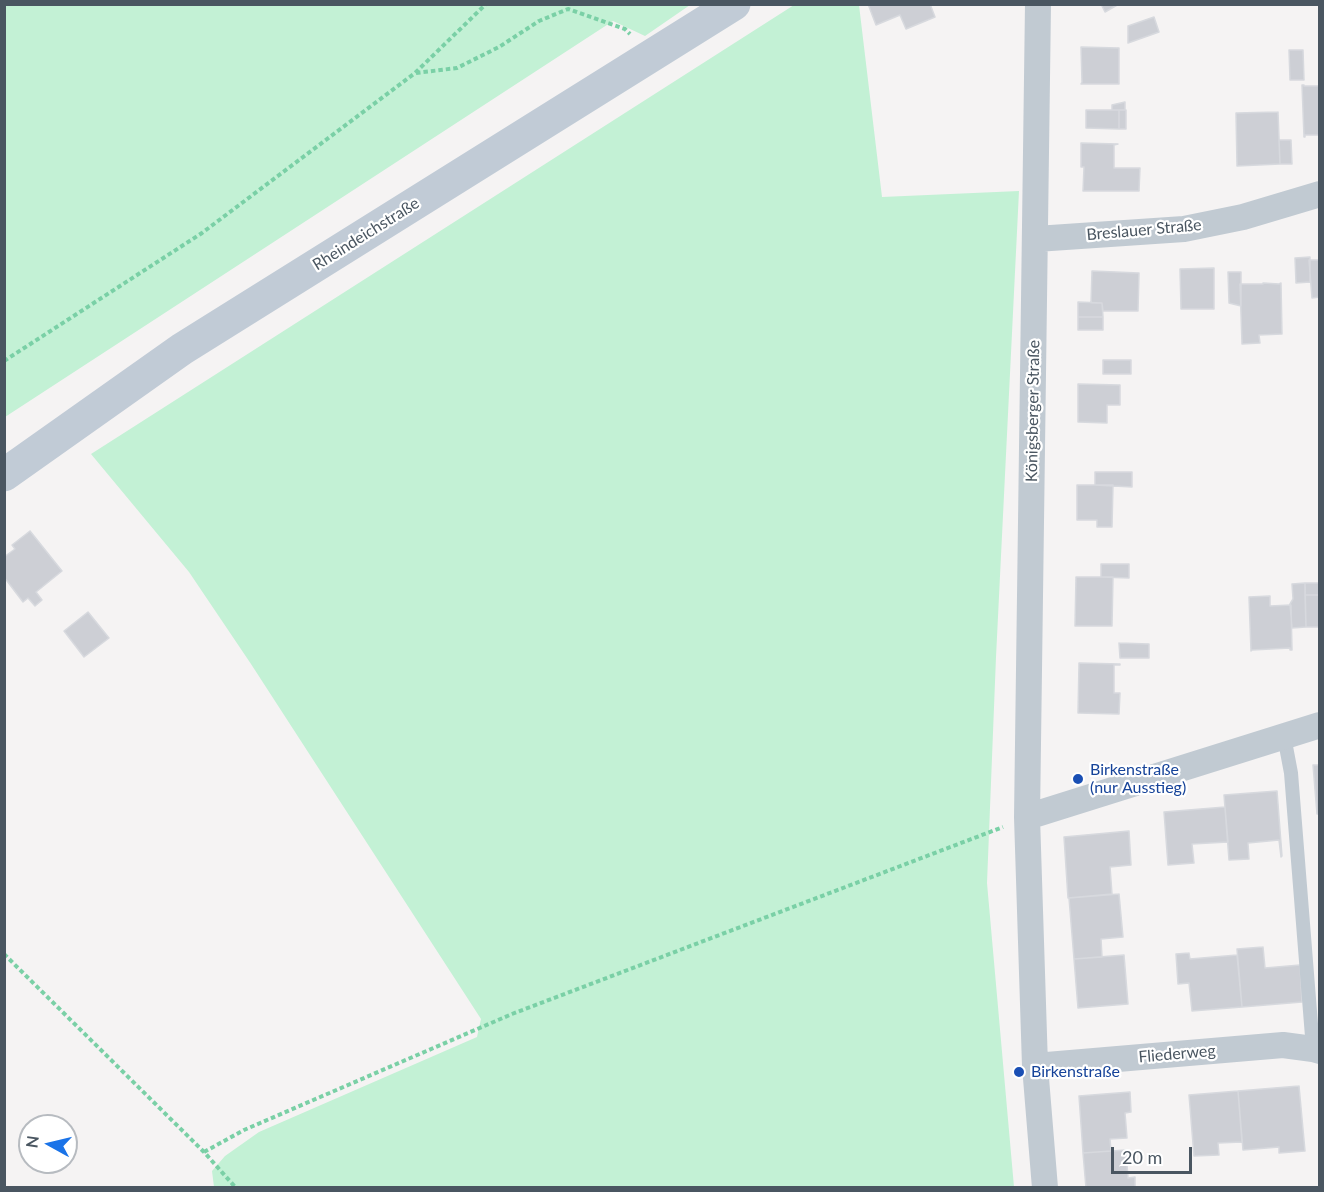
<!DOCTYPE html>
<html>
<head>
<meta charset="utf-8">
<style>
  body { margin:0 }
  #map { position:relative; width:1324px; height:1192px; overflow:hidden; background:#f5f3f3; font-family:Lato,sans-serif }
  canvas { display:block }
  .frame { position:absolute; inset:0; border:6px solid #4a5661; pointer-events:none }
  .north { position:absolute; left:18px; top:1114px; width:60px; height:60px; box-sizing:border-box; background:#fff; border:2px solid #b7bbc0; border-radius:50%; rotate:278deg; font-size:16px; font-weight:700; line-height:24px; text-align:center; color:#4a5661 }
  .north::after { content:''; display:block; margin:auto; width:21px; height:27px; background:#1a73e8; clip-path:polygon(50% 0,100% 100%,50% 72%,0 100%) }
  .scale { position:absolute; left:1111px; top:1147px; width:81px; height:27px; box-sizing:border-box; border:3px solid #4a5661; border-top:0; padding-left:8px; font-size:18px; line-height:21px; white-space:nowrap; color:#4a5661; -webkit-text-stroke:4px #fff; paint-order:stroke }
</style>
</head>
<body>
<div id="map">
<canvas width="1324" height="1192"></canvas>
<div class="frame"></div>
<div class="north">N</div>
<div class="scale">20 m</div>
</div>
<script>
const ctx = document.querySelector('canvas').getContext('2d');
ctx.lineJoin = 'round';
function paint(path, color) { ctx.fillStyle = color; ctx.fill(path, 'evenodd'); }
const toPath = rows => new Path2D(rows.map(r => 'M' + r).join(''));
function strokePath(path, color, width, dash) { ctx.strokeStyle = color; ctx.lineWidth = width; ctx.lineCap = dash ? 'butt' : 'round'; ctx.setLineDash(dash || []); ctx.stroke(path); }
function drawText(font, color, halo, rows, align = 'center') {
  ctx.font = font + ' Lato,sans-serif'; ctx.lineWidth = 4.5; ctx.setLineDash([]); ctx.textBaseline = 'middle'; ctx.strokeStyle = halo; ctx.fillStyle = color; for (const [text, x, y, turn = 0] of rows) {
    ctx.save(); ctx.translate(x, y); ctx.rotate((+turn || 0) * Math.PI / 180); ctx.textAlign = isNaN(turn) ? turn : align; if (halo) ctx.strokeText(text, 0, 0); ctx.fillText(text, 0, 0); ctx.restore();
  }
}
const green = toPath([
  [5,4,690,4,690,5,645,36,613,21,5,417],
  [794,5,859,5,882,197,1019,191,996,657,987,883,1014,1187,214,1187,212,1171,225,1156,259,1132,477,1037,481,1019,251,664,189,572,91,454]
]);
const building = toPath([
  [868,4,930,4,935,17,906,29,900,15,876,25,868,4],
  [1101,4,1119,4,1105,12,1101,4],
  [1154,17,1159,32,1128,43,1128,26,1154,17],
  [1081,47,1119,48,1119,84,1081,84,1082,82,1081,47],
  [1289,50,1303,50,1304,80,1290,80,1289,50],
  [1302,85,1304,85,1304,86,1320,86,1320,135,1305,135,1305,137,1304,137,1302,85],
  [1125,102,1125,110,1112,110,1112,105,1125,102],
  [1086,110,1119,110,1119,129,1086,128,1086,110],
  [1119,110,1126,110,1126,129,1119,129,1119,110],
  [1278,112,1280,164,1237,166,1236,113,1278,112],
  [1279,140,1291,140,1292,164,1280,164,1279,140],
  [1081,143,1118,144,1114,145,1114,168,1140,168,1139,191,1083,191,1084,167,1081,167,1081,143],
  [1310,257,1310,282,1296,283,1295,258,1310,257],
  [1309,260,1320,260,1320,297,1312,298,1309,260],
  [1214,268,1214,309,1181,309,1180,269,1214,268],
  [1092,271,1139,273,1138,311,1103,311,1102,303,1091,303,1092,271],
  [1228,272,1241,272,1241,306,1229,303,1228,272],
  [1263,283,1279,284,1281,283,1282,334,1259,335,1260,343,1242,344,1240,284,1263,284,1263,283],
  [1078,302,1102,303,1103,317,1078,317,1078,302],
  [1078,317,1103,317,1103,330,1078,330,1078,317],
  [1103,360,1131,360,1131,374,1103,374,1103,360],
  [1078,384,1120,385,1120,405,1107,405,1107,423,1078,422,1078,384],
  [1095,472,1132,472,1132,487,1095,485,1095,472],
  [1077,485,1113,485,1112,527,1097,527,1097,520,1077,520,1077,485],
  [30,531,62,571,36,592,42,600,35,606,28,598,23,602,4,577,4,557,15,549,12,545,30,531],
  [1101,564,1129,564,1129,578,1101,577,1101,564],
  [1076,577,1113,577,1112,626,1075,626,1076,577],
  [1305,583,1319,583,1319,595,1305,595,1305,583],
  [1305,583,1306,627,1292,628,1290,604,1293,599,1292,584,1305,583],
  [1305,595,1319,595,1320,627,1306,627,1305,595],
  [1270,596,1270,606,1291,605,1292,650,1290,650,1290,648,1252,650,1251,651,1249,597,1270,596],
  [88,612,109,638,84,657,64,631,88,612],
  [1119,643,1149,644,1149,658,1120,658,1119,643],
  [1079,663,1120,664,1120,665,1114,665,1114,693,1120,693,1119,714,1078,713,1079,663],
  [1313,765,1320,765,1320,814,1317,814,1313,765],
  [1277,791,1282,856,1281,857,1279,840,1248,843,1249,859,1229,860,1224,795,1277,791],
  [1225,807,1228,842,1192,844,1194,863,1168,865,1164,812,1225,807],
  [1129,831,1131,865,1110,867,1112,894,1068,898,1064,837,1129,831],
  [1119,894,1123,937,1101,939,1102,957,1074,959,1069,898,1119,894],
  [1263,947,1265,968,1300,965,1302,1002,1242,1007,1237,949,1263,947],
  [1189,953,1190,959,1237,955,1242,1007,1192,1011,1189,983,1178,984,1176,954,1189,953],
  [1124,955,1128,1004,1078,1008,1074,959,1124,955],
  [1299,1086,1305,1151,1279,1153,1279,1147,1243,1150,1238,1091,1299,1086],
  [1238,1091,1242,1142,1218,1143,1219,1155,1194,1156,1189,1095,1238,1091],
  [1130,1092,1131,1112,1125,1113,1127,1138,1110,1139,1111,1151,1083,1153,1079,1096,1130,1092],
  [1126,1150,1128,1178,1135,1177,1135,1188,1086,1188,1083,1153,1126,1150]
]);
const path = toPath([
  [416,73,457,68,499,47,539,21,568,9,625,29,630,34],
  [4,361,202,233,415,73,486,4],
  [4,954,204,1152,236,1188],
  [204,1152,244,1130,512,1014,1003,827]
]);
const service = toPath([
  [1284,736,1291,773,1313,1049]
]);
const minor = toPath([
  [1038,4,1027,817,1035,1066,1045,1188],
  [1036,239,1184,229,1243,217,1320,194],
  [1027,817,1320,725],
  [1035,1066,1283,1045,1313,1049,1320,1051]
]);
const secondary = toPath([
  [4,475,182,349,734,4]
]);
const markers = [
  [1078,779,6,"#1a4fb4"],
  [1019,1072,6,"#1a4fb4"]
];
const streetNames = [
  ["Breslauer Straße",1144,230,-5],
  ["Rheindeichstraße",366,234,-32],
  ["Königsberger Straße",1033,411,-89],
  ["Fliederweg",1177,1054,-5]
];
const transitNames = [
  ["Birkenstraße",1090,770],
  ["(nur Ausstieg)",1090,788],
  ["Birkenstraße",1031,1072]
];
paint(green, '#c3f1d5');
paint(building, '#cdcfd5');
strokePath(building, '#d7d9de', 1.5);
strokePath(path, '#7ad0a6', 4, [4.5, 3]);
strokePath(service, '#c1cad2', 14);
strokePath(minor, '#c1cad2', 26);
strokePath(secondary, '#c1cbd6', 33);
for (const [x, y, r, color] of markers) { const dot = new Path2D(); dot.arc(x, y, r, 0, 2 * Math.PI); ctx.fillStyle = color; ctx.fill(dot); strokePath(dot, '#fff', 2); }
drawText('16px', '#4a5661', '#fff', streetNames);
drawText('16px', '#164399', '#fff', transitNames, 'left');
</script>
</body>
</html>
